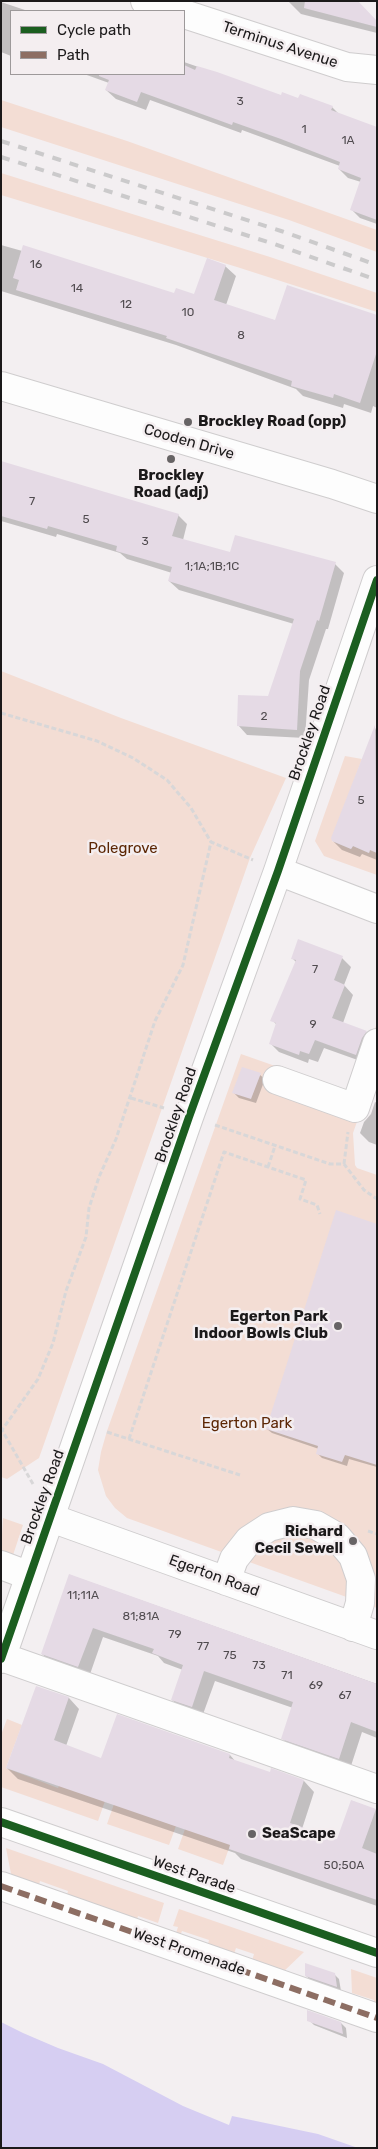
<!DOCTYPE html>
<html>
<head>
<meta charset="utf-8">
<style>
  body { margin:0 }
  #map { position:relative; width:378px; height:2149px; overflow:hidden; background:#f3eff1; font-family:Rubik,sans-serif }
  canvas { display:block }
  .frame { position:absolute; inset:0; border:2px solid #1b191a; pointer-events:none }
  .legend { position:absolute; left:10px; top:10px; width:175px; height:65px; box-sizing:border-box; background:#f4eef0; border:1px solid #9d999a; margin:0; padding:6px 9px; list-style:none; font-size:15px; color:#1b191a }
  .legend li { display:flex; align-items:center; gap:10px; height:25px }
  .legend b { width:25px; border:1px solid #9d999a }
</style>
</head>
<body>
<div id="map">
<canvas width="378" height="2149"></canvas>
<div class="frame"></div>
<ul class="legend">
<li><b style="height:6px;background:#1b5e20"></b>Cycle path</li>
<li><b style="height:6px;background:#8d6e63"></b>Path</li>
</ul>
</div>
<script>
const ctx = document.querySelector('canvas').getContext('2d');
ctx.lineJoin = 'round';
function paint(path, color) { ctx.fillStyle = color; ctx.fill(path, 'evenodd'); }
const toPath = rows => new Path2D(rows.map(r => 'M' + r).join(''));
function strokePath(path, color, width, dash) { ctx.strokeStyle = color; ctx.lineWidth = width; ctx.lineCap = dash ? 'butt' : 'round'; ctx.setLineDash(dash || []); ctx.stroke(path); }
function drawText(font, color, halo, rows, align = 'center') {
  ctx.font = font + ' Rubik,sans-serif'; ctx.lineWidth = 5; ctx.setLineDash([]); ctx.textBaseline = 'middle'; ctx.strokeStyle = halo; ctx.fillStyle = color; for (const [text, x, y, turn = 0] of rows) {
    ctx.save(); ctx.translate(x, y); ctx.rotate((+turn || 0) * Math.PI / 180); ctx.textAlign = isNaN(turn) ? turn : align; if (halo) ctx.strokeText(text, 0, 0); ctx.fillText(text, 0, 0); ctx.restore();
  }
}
const green = toPath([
  [1,100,127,141,377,230,377,252,289,220,1,127],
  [1,173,270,257,377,293,377,312,237,267,1,195],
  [1,671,121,718,286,778,250,858,39,1458,7,1479,1,1477],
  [345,756,362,759,332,841,351,849,353,846,369,853,370,850,377,853,377,875,324,856,315,841],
  [377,1023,377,1065,353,1133,355,1165,357,1168,377,1175,377,1608,127,1518,115,1508,106,1496,98,1470,101,1452,107,1431,241,1054,352,1093],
  [3,1518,23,1525,13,1555,1,1551],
  [7,1719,22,1725,6,1768,58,1788,63,1777,105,1801,98,1821,1,1787,1,1735],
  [247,1798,223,1865,178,1849,185,1829],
  [114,1804,176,1826,169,1845,107,1824],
  [6,1848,164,1903,158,1923,138,1916,136,1923,66,1898,68,1891,40,1881,38,1888,12,1879],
  [179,1909,304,1952,281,1974,251,1964,254,1954,236,1948,233,1957,207,1948,209,1940,182,1931,179,1938,175,1936,178,1927,173,1926],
  [351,1969,377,1978,377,2008,374,2007,374,2000,352,1993]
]);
const water = toPath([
  [1,2022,23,2033,58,2048,103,2064,183,2106,229,2125,232,2116,318,2134,358,2148,1,2148]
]);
const shadow = toPath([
  [288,1,356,1,377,23,377,33,301,14],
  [1,2,28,11,11,11,11,56,1,52],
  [184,62,282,96,332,107,339,114,377,128,377,224,360,218,351,209,361,182,348,178,339,169,340,166,242,130,241,133,150,100,146,110,116,99,106,90,109,83,84,74,184,74],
  [1,245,175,294,195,296,225,266,236,276,226,305,276,321,377,316,377,408,373,406,371,413,344,404,343,408,303,396,296,389,176,345,1,291],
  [1,462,178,515,187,524,183,540,231,554,335,564,344,573,328,629,326,629,309,680,305,738,247,735,238,725,269,698,294,624,179,590,169,581,172,573,127,559,120,553,57,534,56,537,1,521],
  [377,725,377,860,362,854,360,857,342,850,333,841,333,838],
  [292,958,342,958,351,967,344,985,353,995,343,1023,366,1032,375,1041,366,1063,324,1048,318,1062,309,1059,308,1063,279,1052,270,1043,277,1025,272,1020,296,962],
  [260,1075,265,1079,256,1103,239,1098,234,1093],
  [375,1102,377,1103,377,1145,369,1142,360,1133,364,1122,371,1114],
  [377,1225,377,1467,349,1459,347,1466,322,1458,317,1453,319,1449,272,1433,267,1429],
  [70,1575,377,1684,377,1738,362,1732,350,1769,293,1749,282,1738,293,1708,215,1681,202,1717,183,1710,172,1700,183,1670,164,1663,158,1656,103,1637,89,1677,53,1664,42,1654],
  [37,1687,69,1698,79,1709,66,1746,101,1760,230,1755,236,1762,270,1773,272,1770,304,1781,314,1792,302,1829,338,1841,352,1801,377,1810,377,1906,241,1859,235,1853,18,1779,7,1768],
  [334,1974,339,1979,341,1991,312,1981,306,1976],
  [309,2020,341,2023,346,2028,347,2038,314,2025]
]);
const building = toPath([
  [305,1,358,1,377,21,377,27,304,8],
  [184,65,195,70,197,66,217,72,281,95,282,92,298,98,300,94,333,106,331,110,377,127,377,220,350,210,361,178,338,169,340,162,281,139,233,122,232,125,141,92,137,102,105,90,109,80,99,76,99,74,184,74],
  [23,245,174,293,176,288,194,294,207,258,226,265,214,300,275,320,287,285,377,315,377,351,360,403,334,394,333,398,291,386,292,381,166,338,167,336,16,290,19,280,13,278],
  [1,461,179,514,172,536,230,552,235,535,336,562,319,621,317,620,300,671,297,730,237,726,238,695,268,696,294,619,168,581,172,567,116,551,117,546,48,526,47,529,1,516],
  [375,725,377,853,370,850,369,853,353,846,351,849,332,841,331,838],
  [298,939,343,956,334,980,345,985,332,1018,367,1031,362,1038,356,1055,315,1040,309,1054,300,1051,299,1055,269,1044,276,1023,270,1021,296,960,291,959],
  [242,1067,261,1073,251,1099,232,1093],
  [336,1210,377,1224,377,1465,345,1455,342,1462,316,1454,318,1446,266,1429],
  [69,1574,377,1684,377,1732,351,1722,339,1759,281,1739,293,1702,204,1671,192,1707,171,1700,183,1665,152,1653,154,1649,93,1628,78,1667,41,1654],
  [36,1686,69,1697,54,1740,101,1758,117,1714,230,1754,229,1758,270,1772,271,1768,304,1780,290,1823,337,1839,351,1800,376,1809,362,1848,377,1854,377,1900,229,1849,230,1845,6,1768],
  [305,1963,335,1973,337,1987,305,1976],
  [307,2010,341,2022,343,2034,307,2021]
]);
const path = toPath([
  [1,713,97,741,133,758,167,780,191,808,211,842],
  [131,1098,164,1108],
  [215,1125,330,1164,344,1164,364,1190,377,1199],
  [344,1164,348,1132],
  [268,1167,275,1146],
  [107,1432,240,1475],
  [129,1439,224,1152,306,1180,300,1199,317,1205,320,1214],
  [33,1484,2,1430,38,1379,53,1343,66,1291,86,1237,89,1208,99,1177,116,1139,155,1021,183,965,211,842,253,860],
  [368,1531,377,1534]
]);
const minor = toPath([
  [145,1,175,11],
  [184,14,347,67,377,70],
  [1,386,332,484,377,499],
  [278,871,377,909],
  [277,1080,355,1108,377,1043],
  [51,1518,377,1635],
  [1,1565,30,1576],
  [226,1581,234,1559,249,1540,269,1527,293,1521,316,1525,337,1537,353,1556,361,1579,360,1603,353,1627],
  [2,1657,377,1789],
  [1,1659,189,1117,278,871,377,580],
  [1,1886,377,2018]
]);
const major = toPath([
  [1,1822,377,1953]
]);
const rail = toPath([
  [1,141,281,231,377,265],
  [1,157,274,244,377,280]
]);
const quiet = toPath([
  [1,1886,377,2018]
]);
const cycleway = toPath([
  [1,1659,189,1117,278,871,377,580],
  [1,1822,377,1953]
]);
const markers = [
  [188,422,5,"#676465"],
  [171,459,5,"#676465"],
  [338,1326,5,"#676465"],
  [353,1541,5,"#676465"],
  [252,1834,5,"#676465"]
];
const numberNames = [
  ["3",240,102],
  ["1",304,130],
  ["1A",348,141],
  ["16",36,265],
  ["14",77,289],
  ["12",126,305],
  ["10",188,313],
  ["8",241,336],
  ["7",32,502],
  ["5",86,520],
  ["3",145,542],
  ["1;1A;1B;1C",212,567],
  ["2",264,717],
  ["5",361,801],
  ["7",315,970],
  ["9",313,1025],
  ["11;11A",83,1596],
  ["81;81A",141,1617],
  ["79",175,1635],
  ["77",203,1647],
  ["75",230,1656],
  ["73",259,1666],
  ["71",287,1676],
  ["69",316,1686],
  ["67",345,1696],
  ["50;50A",344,1866]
];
const streetNames = [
  ["Terminus Avenue",280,45,18],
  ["Cooden Drive",189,442,16],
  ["Brockley Road",310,733,-71],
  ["Brockley Road",176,1115,-71],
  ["Brockley Road",43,1497,-70],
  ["Egerton Road",214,1576,20],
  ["West Parade",194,1875,19],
  ["West Promenade",189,1952,19]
];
const poiNames = [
  ["Brockley Road (opp)",198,422],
  ["Brockley",171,476,"center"],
  ["Road (adj)",171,493,"center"],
  ["Egerton Park",328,1317,"right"],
  ["Indoor Bowls Club",328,1334,"right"],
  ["Richard",343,1532,"right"],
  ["Cecil Sewell",343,1549,"right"],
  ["SeaScape",262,1834]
];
const parkNames = [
  ["Polegrove",123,849],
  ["Egerton Park",247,1424]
];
paint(green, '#f3ddd4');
paint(water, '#d6cef2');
paint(shadow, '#0003');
paint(building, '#e5dae5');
strokePath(minor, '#cfcdce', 30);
strokePath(major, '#cfcdce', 30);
strokePath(path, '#d8d7d8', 3, [5, 2.5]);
strokePath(minor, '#fdfdfd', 28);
strokePath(major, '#fdfdfd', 28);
strokePath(rail, '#cbcacb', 4, [9, 9]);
strokePath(quiet, '#8d6e63', 6, [12, 6]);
strokePath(cycleway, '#1b5e20', 8);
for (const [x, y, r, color] of markers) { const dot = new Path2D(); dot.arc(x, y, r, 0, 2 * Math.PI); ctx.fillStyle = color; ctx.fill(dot); strokePath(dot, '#f4eef0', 2); }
drawText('12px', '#504b4f', null, numberNames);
drawText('15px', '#1b191a', '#f4eef0', streetNames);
drawText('bold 15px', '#1b191a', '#f4eef0', poiNames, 'left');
drawText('15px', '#5c2705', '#f4eef0', parkNames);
</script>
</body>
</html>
